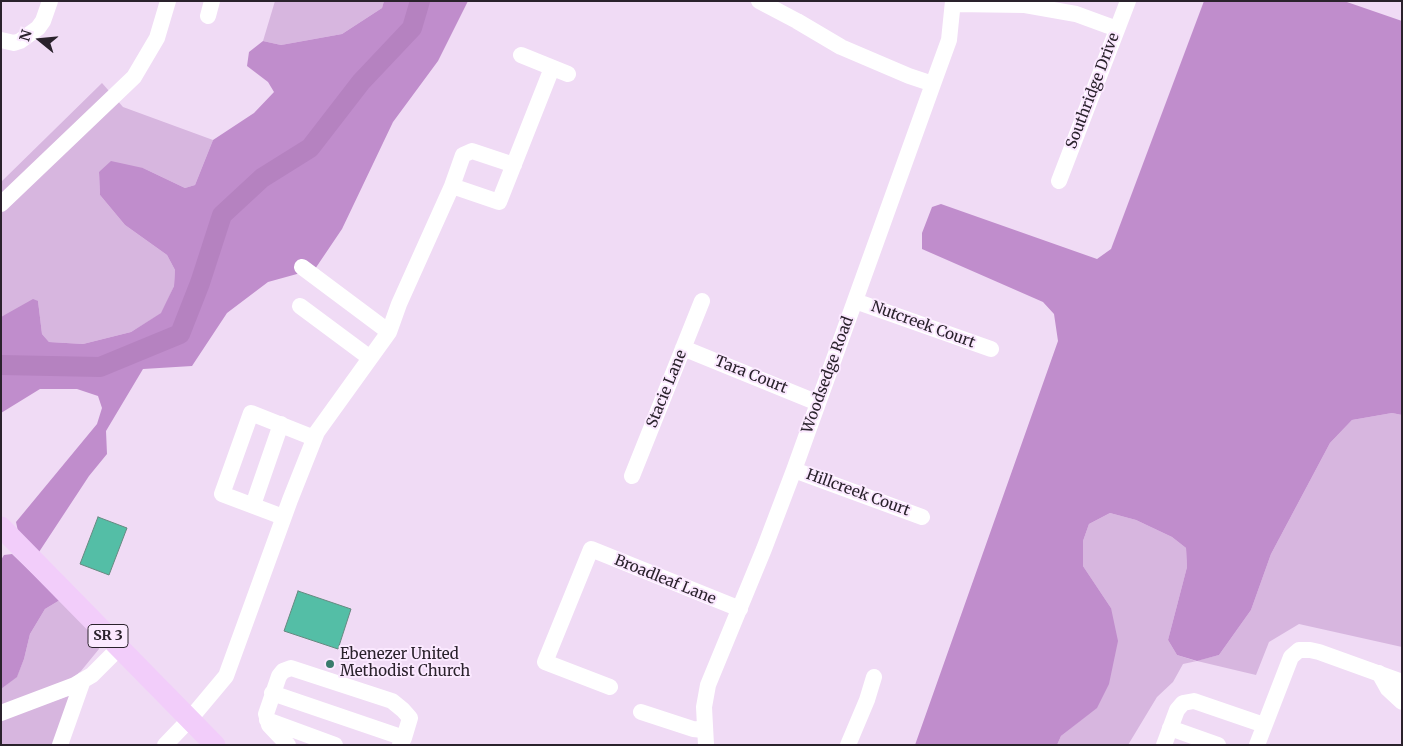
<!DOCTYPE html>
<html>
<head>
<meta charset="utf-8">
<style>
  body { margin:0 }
  #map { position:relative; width:1403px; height:746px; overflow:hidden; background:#f0dbf5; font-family:Merriweather,serif }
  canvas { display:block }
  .frame { position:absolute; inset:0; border:2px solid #2a222c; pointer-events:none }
  .north { position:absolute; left:15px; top:15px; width:50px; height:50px; -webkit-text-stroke:4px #fbe9ff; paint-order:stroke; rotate:287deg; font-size:14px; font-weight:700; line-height:20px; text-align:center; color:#2a222c }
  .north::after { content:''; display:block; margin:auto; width:18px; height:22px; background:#2a222c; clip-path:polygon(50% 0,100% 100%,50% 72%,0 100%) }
</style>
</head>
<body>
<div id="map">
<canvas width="1403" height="746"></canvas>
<div class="frame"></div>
<div class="north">N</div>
</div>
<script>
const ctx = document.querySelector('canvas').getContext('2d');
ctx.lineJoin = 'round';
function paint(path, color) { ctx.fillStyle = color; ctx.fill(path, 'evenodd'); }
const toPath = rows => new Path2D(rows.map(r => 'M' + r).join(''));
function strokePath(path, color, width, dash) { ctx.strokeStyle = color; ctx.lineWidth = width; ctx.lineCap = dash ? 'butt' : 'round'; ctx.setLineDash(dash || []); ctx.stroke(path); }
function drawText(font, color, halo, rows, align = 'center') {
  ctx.font = font + ' Merriweather,serif'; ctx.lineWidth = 4; ctx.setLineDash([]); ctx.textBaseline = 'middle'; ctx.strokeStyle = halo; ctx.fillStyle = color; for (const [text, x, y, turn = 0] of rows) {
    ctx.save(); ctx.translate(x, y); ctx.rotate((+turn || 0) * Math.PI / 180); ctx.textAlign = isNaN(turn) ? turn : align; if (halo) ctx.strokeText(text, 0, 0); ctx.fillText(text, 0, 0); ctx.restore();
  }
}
const green = toPath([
  [275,1,384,1,382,8,342,34,281,45,263,41],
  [102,83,123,107,213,140,195,185,185,188,143,168,99,172,100,195,125,225,167,255,175,270,174,286,162,313,131,332,83,344,49,342,42,334,38,301,1,317,1,182],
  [1392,413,1402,415,1402,647,1299,624,1269,642,1256,675,1197,661,1183,664,1173,682,1157,697,1128,745,1057,745,1061,736,1097,707,1111,608,1083,566,1083,541,1089,524,1110,513,1136,520,1172,537,1186,548,1187,567,1168,640,1177,655,1196,661,1219,655,1251,610,1271,554,1330,443,1352,420],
  [60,600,98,638,99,649,81,671,69,681,1,708,1,689,17,676,24,659,30,634,45,609],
  [76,693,56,745,1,745,1,720]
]);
const forest = toPath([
  [384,1,468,1,438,61,393,122,342,229,315,269,268,282,227,313,192,366,143,369,106,431,107,454,89,476,39,552,18,531,16,522,97,424,102,408,98,396,77,389,40,389,1,413,1,317,33,299,38,301,42,334,49,342,83,344,131,332,161,313,174,286,175,270,167,255,125,225,100,195,99,172,111,161,143,168,185,188,195,185,213,140,254,113,274,92,268,82,247,66,249,52,263,41,281,45,342,34,382,8],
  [1204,1,1344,1,1402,21,1402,415,1392,413,1352,420,1330,443,1271,554,1251,610,1219,655,1197,661,1177,655,1168,640,1187,567,1186,548,1172,537,1136,520,1110,513,1089,524,1083,541,1083,566,1111,608,1118,641,1109,684,1097,708,1061,736,1057,745,915,745,1058,341,1054,314,1043,302,922,249,922,233,932,207,941,204,1097,259,1111,249],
  [12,554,60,600,45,609,30,634,24,659,17,677,1,689,1,560,4,555]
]);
const river = toPath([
  [1,365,100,367,180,334,200,283,222,215,262,178,310,148,361,82,412,28,420,1]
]);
const building = toPath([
  [98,517,127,528,109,575,80,564,98,517],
  [298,591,351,609,338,649,284,631,298,591]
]);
const minor = toPath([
  [759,1,797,21,841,47,909,76,933,84],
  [954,4,1025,5,1076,14,1117,29],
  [208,16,212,1],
  [1,40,14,43,20,41,38,28,43,21,50,1],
  [521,55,568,74],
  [1059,181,1128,1],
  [452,186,463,155,472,151,514,165],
  [1,204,134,77,157,38,168,1],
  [302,267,389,332],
  [855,301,991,349],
  [300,306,370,358],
  [683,348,818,403],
  [794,470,922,517],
  [632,476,702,301],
  [253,505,281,424],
  [283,517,222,494,251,413,314,438],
  [1379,673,1388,689,1402,702],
  [610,687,545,662,591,549,740,609],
  [272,693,404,738],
  [641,712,693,729,704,730],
  [1,713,75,685,92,675,119,648],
  [267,720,335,745],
  [1170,728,1218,745],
  [60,745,83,680],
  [165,745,190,719,226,676,290,500,317,432,389,332,399,304,452,186,499,202,552,68],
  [288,745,269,725,266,714,279,676,283,671,291,668,392,701,403,710,410,718,404,738,400,745],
  [706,745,704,707,708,685,764,549,794,470,933,84,949,40,953,1],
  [848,745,867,700,874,677],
  [1164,745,1177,710,1183,703,1194,701,1264,725],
  [1257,745,1291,657,1299,650,1310,650,1319,652,1402,682]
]);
const major = toPath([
  [1,527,215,745]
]);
const markers = [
  [330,664,5,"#397b6c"]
];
const shields = [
  [108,636,40]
];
const shieldNames = [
  ["SR 3",108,636]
];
const streetNames = [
  ["Southridge Drive",1093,91,-69],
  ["Nutcreek Court",923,325,20],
  ["Tara Court",751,375,22],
  ["Woodsedge Road",828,375,-70],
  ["Stacie Lane",667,389,-68],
  ["Hillcreek Court",858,493,20],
  ["Broadleaf Lane",665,580,22]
];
const poiNames = [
  ["Ebenezer United",340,655],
  ["Methodist Church",340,672]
];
paint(green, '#d7b6df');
paint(forest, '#c08dcc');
strokePath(river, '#b582c0', 20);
paint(building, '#54bea6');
strokePath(building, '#668980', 1);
strokePath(minor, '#fff', 16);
strokePath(major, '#f2cdfa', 21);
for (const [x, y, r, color] of markers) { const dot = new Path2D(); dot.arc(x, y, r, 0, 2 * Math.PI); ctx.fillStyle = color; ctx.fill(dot); strokePath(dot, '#fbe9ff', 2); }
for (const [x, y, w] of shields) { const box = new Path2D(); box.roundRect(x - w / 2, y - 11.5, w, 23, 4); ctx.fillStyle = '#fbe9ff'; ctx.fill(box); strokePath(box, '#2a222c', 1); }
drawText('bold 14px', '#2a222c', null, shieldNames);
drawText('15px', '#2a222c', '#fbe9ff', streetNames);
drawText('15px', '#2a222c', '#fbe9ff', poiNames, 'left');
</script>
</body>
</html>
